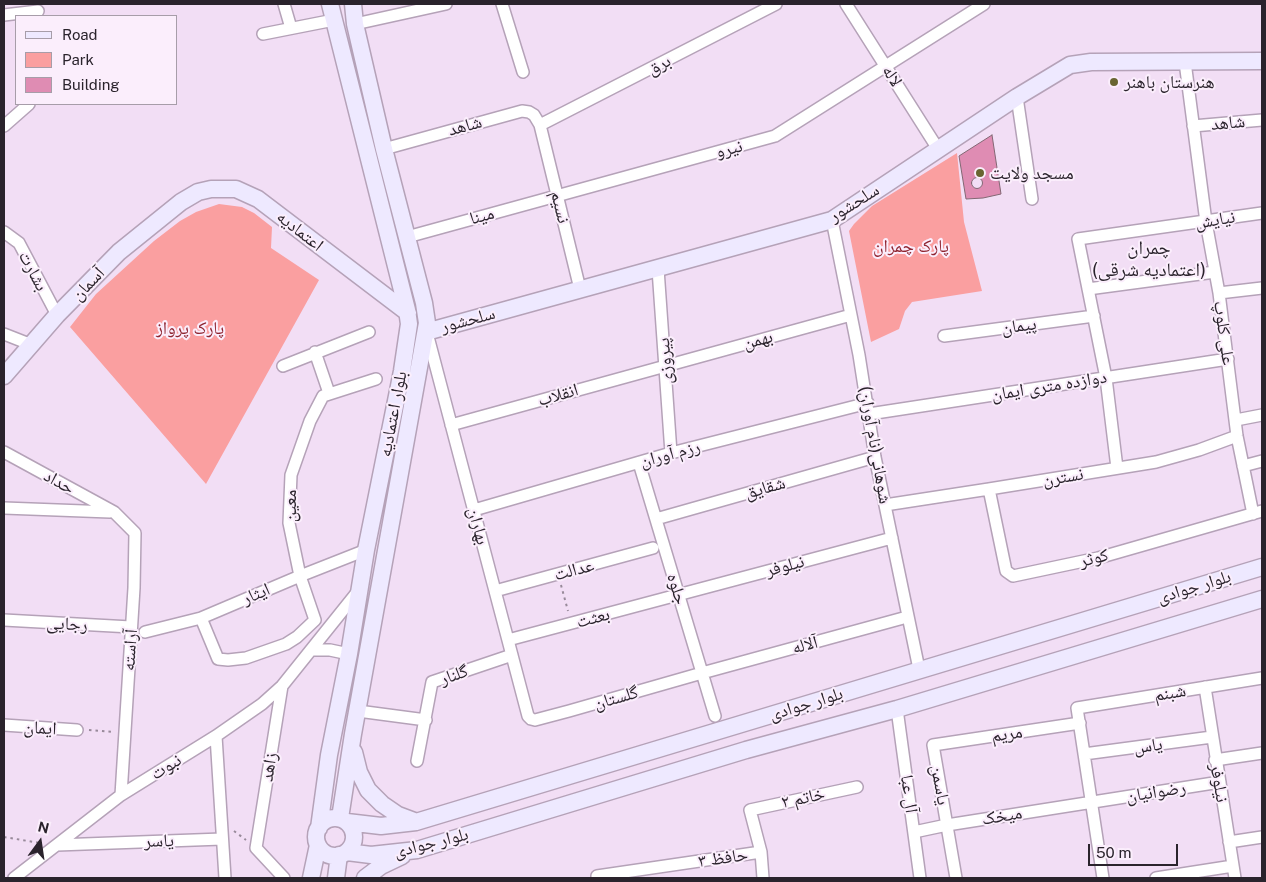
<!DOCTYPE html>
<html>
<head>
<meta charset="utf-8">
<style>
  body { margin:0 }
  #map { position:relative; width:1266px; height:882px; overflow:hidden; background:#f2def5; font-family:"Public Sans",sans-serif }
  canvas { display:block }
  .frame { position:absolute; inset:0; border:5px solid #2a232c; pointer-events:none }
  .legend { position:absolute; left:15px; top:15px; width:162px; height:90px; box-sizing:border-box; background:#fbeefc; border:1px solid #a79da9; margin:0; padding:6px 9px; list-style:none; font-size:15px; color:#2a232c }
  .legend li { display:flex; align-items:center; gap:10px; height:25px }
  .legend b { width:25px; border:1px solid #a79da9 }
  .north { position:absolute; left:15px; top:817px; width:50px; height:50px; -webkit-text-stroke:4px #fbeefc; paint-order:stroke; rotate:14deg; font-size:14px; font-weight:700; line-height:20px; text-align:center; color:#2a232c }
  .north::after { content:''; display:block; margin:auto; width:18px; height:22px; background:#2a232c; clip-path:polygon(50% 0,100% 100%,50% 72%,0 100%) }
  .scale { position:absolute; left:1088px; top:844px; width:90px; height:22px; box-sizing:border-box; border:2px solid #2a232c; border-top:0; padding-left:6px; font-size:15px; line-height:18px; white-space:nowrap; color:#2a232c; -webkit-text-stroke:4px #fbeefc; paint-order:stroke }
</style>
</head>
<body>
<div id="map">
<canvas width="1266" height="882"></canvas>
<div class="frame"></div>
<ul class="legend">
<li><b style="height:6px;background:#eee9ff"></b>Road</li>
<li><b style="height:14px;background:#fa9fa0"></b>Park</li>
<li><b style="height:14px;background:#df8cb3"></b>Building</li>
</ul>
<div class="north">N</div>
<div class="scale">50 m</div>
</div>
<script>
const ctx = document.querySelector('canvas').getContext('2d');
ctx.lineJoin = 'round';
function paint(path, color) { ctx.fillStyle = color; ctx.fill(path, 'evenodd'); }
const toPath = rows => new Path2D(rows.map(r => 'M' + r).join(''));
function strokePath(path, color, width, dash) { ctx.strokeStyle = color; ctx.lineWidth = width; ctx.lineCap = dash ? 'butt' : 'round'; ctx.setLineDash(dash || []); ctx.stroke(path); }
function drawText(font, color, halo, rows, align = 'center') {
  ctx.font = font + ' "Public Sans","Noto Naskh Arabic",sans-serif'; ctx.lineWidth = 4; ctx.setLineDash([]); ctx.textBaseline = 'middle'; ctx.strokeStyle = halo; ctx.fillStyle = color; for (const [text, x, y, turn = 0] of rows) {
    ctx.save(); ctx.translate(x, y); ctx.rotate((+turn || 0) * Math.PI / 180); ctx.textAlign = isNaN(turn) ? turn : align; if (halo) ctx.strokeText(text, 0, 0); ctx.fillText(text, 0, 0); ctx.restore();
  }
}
const green = toPath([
  [957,153,964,222,982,291,912,302,905,311,899,329,871,342,849,231,854,224,872,206],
  [219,204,242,207,254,213,272,227,271,248,319,280,206,484,70,327,96,294,154,241,180,221,196,212]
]);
const building = toPath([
  [992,135,1001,194,983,198,966,199,959,156,992,135],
  '971.5 183a5.5 5.5 0 1 1 11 0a5.5 5.5 0 1 1-11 0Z'
]);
const path = toPath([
  [561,585,568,611],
  [89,730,114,732],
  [234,831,246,840],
  [4,837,40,843]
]);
const street = toPath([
  [284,4,291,28],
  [502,4,523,72],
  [846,4,938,149],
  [4,15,38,11],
  [355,24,446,4],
  [263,34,334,20],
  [1185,62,1206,222,1219,293,1237,436,1253,514],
  [1017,97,1032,199],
  [540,125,776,4],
  [4,126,29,104],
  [1193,126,1262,120],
  [384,149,522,111,529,112,534,115,540,125,580,289],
  [832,220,859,355,875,457,919,669],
  [4,232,19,243,57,315],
  [407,237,775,136,984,4],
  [658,269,671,453],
  [1088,289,1215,272],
  [1219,293,1262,288],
  [427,333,528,716,531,719,535,720,569,711,702,673,907,617],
  [4,334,32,345],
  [944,336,1094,316],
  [315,352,329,393],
  [283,366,369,332],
  [869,414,1228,359],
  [1236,420,1262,415],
  [451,425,851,315],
  [4,452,114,512,135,533,134,588,121,795],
  [639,463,715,716],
  [1243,466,1262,461],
  [1117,468,1106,378,1078,239,1262,213],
  [989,489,1006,571,1013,576,1098,558,1262,511],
  [885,505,989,489,1156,462,1199,450,1237,436],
  [4,508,110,512],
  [474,510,671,453,868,403],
  [656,519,875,457],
  [495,591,653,548],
  [201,618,218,659,228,660,246,658,286,644,297,637,315,620,300,576,289,523,291,475,310,421,323,396,376,379],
  [4,620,131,627],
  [145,632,201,618,300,576,366,550],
  [508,640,892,538],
  [312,650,330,650,349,654],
  [282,686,256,848,284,878],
  [1205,687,1235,878],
  [897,709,920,878],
  [358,711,426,720],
  [4,725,77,730],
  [216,736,225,878],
  [1084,754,1212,737],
  [1215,760,1262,753],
  [417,761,432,682,512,655],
  [914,832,947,825,1220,782],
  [1229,842,1262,837],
  [57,845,222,839],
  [597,876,761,852],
  [14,878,121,795,216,736,262,704,282,686,359,590],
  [763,878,761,852,750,810,857,787],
  [956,878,933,745,1080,723],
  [1103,878,1077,708,1262,678],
  [1156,878,1233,866]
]);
const secondary = toPath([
  [426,332,832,220,1017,97,1070,65,1091,62,1262,61],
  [4,376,57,315,119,252,181,202,198,192,211,189,236,189,258,199,408,313],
  [354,752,359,772,368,790,382,804,398,815,414,821],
  [340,818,353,734,427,323,424,303,384,149,355,24,353,4],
  '316 837a19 19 0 1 1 38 0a19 19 0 1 1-38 0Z',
  [347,822,381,826,416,822,1262,567],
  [319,828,329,755,349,654,366,550,402,371,409,324,407,310,330,4],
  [347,852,371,855,417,850,746,750,897,709,1262,599],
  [311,878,318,845],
  [336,878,339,855],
  [365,878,381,866,402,856]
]);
const markers = [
  [1114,82,5,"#696531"],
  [980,173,5,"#696531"]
];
const streetNames = [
  ["برق",659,65,-27],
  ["لاله",892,76,58],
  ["شاهد",1228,123,-5],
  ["شاهد",465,126,-15],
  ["نیرو",729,149,-15],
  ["سلحشور",854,203,-32],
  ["نسیم",560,207,76],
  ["مینا",482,216,-15],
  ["نیایش",1215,220,-9],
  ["اعتمادیه",300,231,38],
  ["بشارت",33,271,62],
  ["آسمان",88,284,-46],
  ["سلحشور",468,320,-15],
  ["پیمان",1019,326,-8],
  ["علی کلوپ",1224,333,82],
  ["بهمن",758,340,-15],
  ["پیروزی",665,361,-94],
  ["دوازده متری ایمان",1049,386,-9],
  ["انقلاب",558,395,-16],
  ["بلوار اعتمادیه",393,414,-79],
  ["شوهانی(نام آوران)",875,445,80],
  ["رزم آوران",670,454,-15],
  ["نسترن",1063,477,-9],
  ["حداد",59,482,29],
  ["شقایق",765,488,-16],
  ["معین",290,506,-90],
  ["بهاران",478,526,75],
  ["کوثر",1094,558,-14],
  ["نیلوفر",785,566,-15],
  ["عدالت",574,570,-15],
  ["بلوار جوادی",1194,587,-17],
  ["جلوه",677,589,73],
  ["ایثار",256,594,-23],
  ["بعثت",593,618,-15],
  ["رجایی",67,624,3],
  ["آلاله",805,645,-15],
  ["آراسته",130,650,-86],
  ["گلنار",454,675,-19],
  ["شبنم",1170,693,-9],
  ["گلستان",616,698,-16],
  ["بلوار جوادی",806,704,-17],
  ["ایمان",40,728,3],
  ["مریم",1007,734,-8],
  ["یاس",1148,746,-8],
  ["نبوت",166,767,-32],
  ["زاهد",269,767,-81],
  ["نیلوفر",1219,783,80],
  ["یاسمن",940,785,80],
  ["رضوانیان",1156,792,-9],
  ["آل عبا",909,794,82],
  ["خاتم ۲",803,798,-12],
  ["میخک",1002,816,-9],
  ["یاسر",159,841,-2],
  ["بلوار جوادی",431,843,-14],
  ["حافظ ۳",723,858,-8]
];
const poiNames = [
  ["هنرستان باهنر",1124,82],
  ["مسجد ولایت",990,173]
];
const parkNames = [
  ["پارک چمران",911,246],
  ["پارک پرواز",190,328]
];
const neighbourhoodNames = [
  ["چمران",1149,248],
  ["(اعتمادیه شرقی)",1149,270]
];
paint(green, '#fa9fa0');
paint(building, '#df8cb3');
strokePath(building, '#826773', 1);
strokePath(street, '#b5a2b8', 14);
strokePath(secondary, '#b5a2b8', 19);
strokePath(path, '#988a9a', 2, [2.5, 4]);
strokePath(street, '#fff', 11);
strokePath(secondary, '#eee9ff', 16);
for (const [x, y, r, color] of markers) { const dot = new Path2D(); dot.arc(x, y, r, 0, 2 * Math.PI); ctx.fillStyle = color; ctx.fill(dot); strokePath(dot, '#fbeefc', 2); }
drawText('18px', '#2a232c', '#fbeefc', streetNames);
drawText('18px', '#2a232c', '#fbeefc', poiNames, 'left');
drawText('18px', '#8f2531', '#fbeefc', parkNames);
drawText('19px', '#2a232c', '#fbeefc', neighbourhoodNames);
</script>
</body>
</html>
